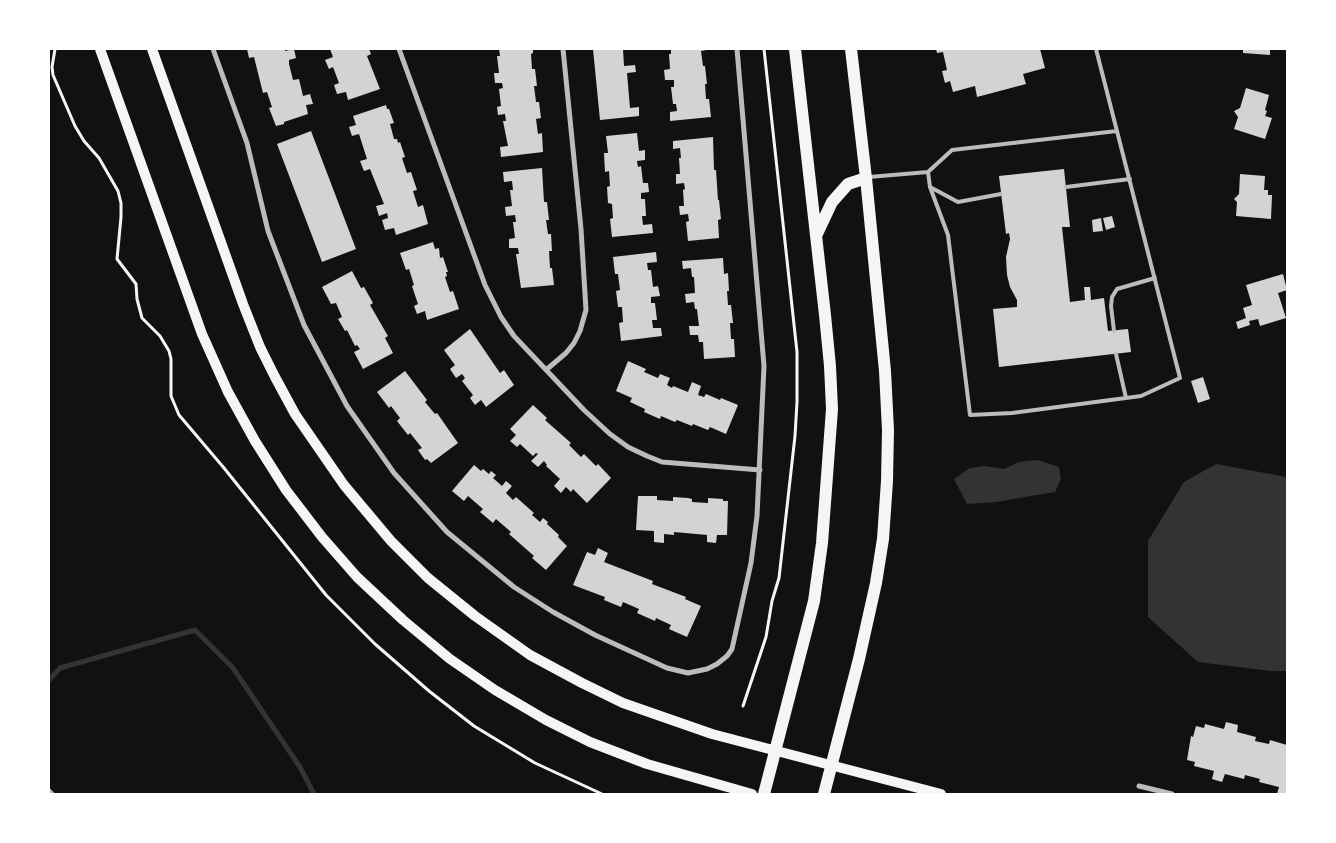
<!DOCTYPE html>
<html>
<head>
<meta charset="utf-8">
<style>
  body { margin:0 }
  #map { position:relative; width:1336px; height:843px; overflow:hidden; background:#111; font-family:"Alegreya Sans",sans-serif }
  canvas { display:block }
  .frame { position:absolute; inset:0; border:50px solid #fff; pointer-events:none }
</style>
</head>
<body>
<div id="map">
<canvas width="1336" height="843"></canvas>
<div class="frame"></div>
</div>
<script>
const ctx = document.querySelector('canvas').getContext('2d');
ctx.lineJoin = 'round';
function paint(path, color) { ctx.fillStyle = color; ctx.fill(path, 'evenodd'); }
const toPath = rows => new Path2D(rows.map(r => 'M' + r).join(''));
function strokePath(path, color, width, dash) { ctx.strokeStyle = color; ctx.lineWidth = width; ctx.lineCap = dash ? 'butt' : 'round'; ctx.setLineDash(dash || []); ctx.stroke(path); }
const water = toPath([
  [1038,460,1059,467,1061,479,1055,492,996,502,967,504,954,479,970,468,985,466,1004,469,1019,462],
  [1216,464,1287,477,1287,671,1271,671,1198,662,1148,617,1148,541,1184,482]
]);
const stream = toPath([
  [49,680,60,668,195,630,233,668,300,767,314,794]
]);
const building = toPath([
  [247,49,285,49,285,51,294,49,296,58,289,60,289,64,293,80,299,79,303,96,310,94,313,104,306,105,308,114,284,122,284,124,276,126,269,108,272,107,267,92,263,93,254,57,249,58],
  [330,49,369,49,371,54,367,56,380,89,348,100,346,92,337,94,334,85,339,83,333,67,329,69,325,60,333,57],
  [499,49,533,49,533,53,531,54,532,69,535,69,537,86,534,86,536,102,539,102,541,118,536,119,538,134,542,133,543,152,501,157,500,147,508,146,503,121,506,121,505,114,498,115,497,107,501,106,499,89,503,88,502,83,495,83,494,73,499,73,497,56,500,56],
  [593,49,623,49,624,66,635,65,636,72,627,73,630,108,639,107,639,116,600,120],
  [671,49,707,49,707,50,701,51,703,66,705,66,707,84,705,84,706,99,709,99,711,117,670,121,670,112,677,111,676,104,673,104,671,87,674,87,674,80,665,80,664,70,670,69,669,54,671,54],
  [936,49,1040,49,1045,68,1023,74,1026,84,977,97,975,86,953,92,950,81,945,83,942,71,947,70,943,52,937,53],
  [1243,49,1270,49,1270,55,1243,53],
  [1246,88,1269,95,1265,110,1267,111,1265,116,1272,118,1265,139,1234,129,1238,117,1234,111,1240,108],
  [386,105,387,109,389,109,394,123,390,124,394,139,397,139,398,143,400,142,405,157,402,158,407,173,411,172,417,190,413,191,418,207,423,205,428,224,396,235,394,228,385,230,382,220,388,218,387,213,379,216,376,206,384,204,370,169,364,171,360,161,367,159,359,134,352,136,349,127,356,125,353,116],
  [311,131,356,249,322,262,277,144],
  [637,133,639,151,645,150,645,160,637,161,638,167,641,166,643,183,648,183,649,192,641,193,641,199,645,199,646,216,642,216,643,225,652,224,653,233,612,237,610,219,613,218,612,204,608,203,607,187,610,186,609,171,605,172,604,153,608,153,606,136],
  [713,137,714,170,716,170,718,200,719,200,721,219,718,220,719,238,688,241,686,222,689,221,688,214,680,215,679,206,684,206,683,190,685,189,684,183,676,184,676,174,680,174,679,158,681,158,680,148,673,149,673,141],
  [542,168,544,202,547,202,549,220,546,220,548,234,551,234,552,251,549,251,550,268,552,268,554,285,521,288,516,254,519,254,518,248,509,248,509,239,515,238,513,222,516,222,515,215,506,216,505,207,512,206,510,190,513,190,512,181,504,182,503,172],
  [1064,169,1070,227,1062,227,1070,302,1085,300,1084,287,1090,287,1091,300,1104,298,1108,331,1128,329,1131,352,999,367,993,309,1017,307,1017,300,1010,287,1007,275,1006,257,1010,239,1009,233,1006,234,999,176],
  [1240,174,1265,176,1264,190,1268,190,1268,195,1272,195,1271,219,1236,216,1237,202,1234,199,1239,194],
  [1112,216,1115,227,1106,230,1103,218],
  [1101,218,1103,231,1093,232,1092,220],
  [433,242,435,249,439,248,440,258,443,257,448,272,446,272,447,276,445,277,450,292,453,291,459,309,427,320,425,311,417,314,414,306,418,304,412,286,414,285,409,269,406,270,400,253],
  [656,252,657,262,647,263,648,270,651,270,653,287,658,286,660,296,651,297,651,303,655,303,657,320,652,320,653,328,661,328,662,336,621,341,619,323,623,322,622,307,618,307,616,291,620,290,618,274,615,274,613,257],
  [723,258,724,274,728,273,729,291,727,291,728,305,731,305,733,323,730,323,731,339,734,339,735,357,704,359,703,342,699,342,698,335,690,335,689,326,699,326,697,309,695,309,694,302,686,303,685,294,695,293,694,277,692,277,691,268,683,269,682,261],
  [352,271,361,288,364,287,373,303,370,305,388,336,385,338,393,353,363,369,354,352,360,349,357,345,355,346,347,330,345,331,338,319,342,317,336,303,331,304,322,287],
  [1283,274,1287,290,1278,293,1286,318,1260,326,1258,319,1249,321,1250,325,1238,329,1236,322,1246,318,1243,308,1252,305,1246,285],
  [470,329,500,373,504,370,514,385,486,407,481,400,475,405,470,398,473,395,462,381,465,378,462,374,456,378,450,369,455,365,444,350],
  [628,361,646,369,644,372,658,378,660,374,670,378,667,385,672,388,673,386,688,392,692,382,701,386,698,395,704,397,706,394,720,400,721,398,738,405,726,434,710,427,708,430,693,424,692,426,677,420,675,422,661,416,660,419,644,412,645,409,630,402,632,398,616,391],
  [405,371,427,400,425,402,435,414,437,413,458,443,431,463,427,459,425,460,418,450,422,448,410,433,408,435,397,421,400,418,391,406,389,408,377,392],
  [1203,377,1210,399,1198,403,1191,381],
  [533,405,547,418,545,420,571,443,569,445,581,457,584,454,596,466,598,464,611,478,587,503,573,489,571,492,566,487,561,493,554,486,560,479,546,466,547,465,544,461,538,467,531,461,538,454,536,453,533,456,520,444,517,447,510,441,516,435,510,429],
  [474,465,481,471,483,469,489,474,491,471,496,475,493,478,502,486,506,481,512,486,506,493,513,500,516,497,534,513,532,515,540,522,543,518,548,522,547,524,559,535,558,537,567,546,546,570,532,558,534,556,509,534,511,532,496,519,493,523,480,512,483,509,468,496,464,501,452,491],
  [638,496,657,496,657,500,673,501,673,497,688,498,692,499,692,502,708,503,708,498,723,499,723,501,728,501,727,535,717,535,716,543,707,542,707,535,674,532,674,535,664,534,664,543,654,542,654,531,636,530],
  [598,548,608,553,604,562,653,581,652,584,686,597,685,599,701,606,687,637,669,629,671,625,656,618,655,621,637,613,639,609,623,602,621,607,604,600,605,597,573,585,587,552,595,555],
  [1226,722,1238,725,1237,732,1256,737,1255,741,1269,744,1270,740,1287,745,1287,794,1277,794,1279,787,1259,782,1260,779,1245,775,1244,779,1225,774,1222,782,1212,779,1214,771,1194,766,1195,762,1187,760,1191,736,1193,737,1196,726,1204,728,1205,724,1224,729]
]);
const path = toPath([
  [55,49,52,67,53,75,75,126,84,141,99,158,118,191,121,203,121,217,117,259,136,284,137,299,142,318,160,336,169,351,171,359,171,396,179,415,224,468,326,595,375,644,429,691,474,726,535,763,602,794],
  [743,706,766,637,772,601,779,578,795,436,797,402,797,352,764,49]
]);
const service = toPath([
  [928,172,930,187,948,235,970,415,1012,413,1141,396,1180,378,1096,49],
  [869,177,928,172,952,150,1117,131],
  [930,187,958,202,1001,194],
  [1066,187,1130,179],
  [1114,331,1111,306,1112,297,1117,289,1155,278],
  [1116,354,1126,398]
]);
const minor = toPath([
  [213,49,247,143,268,231,304,325,347,406,394,473,447,532,514,587,553,612,595,635,667,668,688,673,707,669,717,664,727,656,732,649,751,563,757,516,764,366,737,49],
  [399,49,485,285,501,317,514,336,584,410,610,434,628,447,647,456,662,462,760,470],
  [546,370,566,353,574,343,580,331,586,310,581,229,563,49],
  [1139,786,1172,794],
  [49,791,52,794]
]);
const secondary = toPath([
  [100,49,202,334,228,392,255,441,286,490,322,537,357,577,403,620,450,659,495,690,546,720,590,742,647,764,752,794],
  [152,49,243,304,260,347,275,377,295,414,344,485,391,541,428,578,475,616,530,655,582,683,623,703,712,734,941,794]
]);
const primary = toPath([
  [816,236,832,202,848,184,866,178],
  [764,794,814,601,822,543,832,409,830,366,825,315,795,49],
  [824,794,859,659,876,583,883,539,887,481,888,430,885,371,866,178,851,49]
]);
paint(water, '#333');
strokePath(stream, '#333', 5);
paint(building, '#d3d3d3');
strokePath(path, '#f5f5f5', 3);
strokePath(service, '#bcbcbc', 4);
strokePath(minor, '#bcbcbc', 5);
strokePath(secondary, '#f5f5f5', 10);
strokePath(primary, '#f5f5f5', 12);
</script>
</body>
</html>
